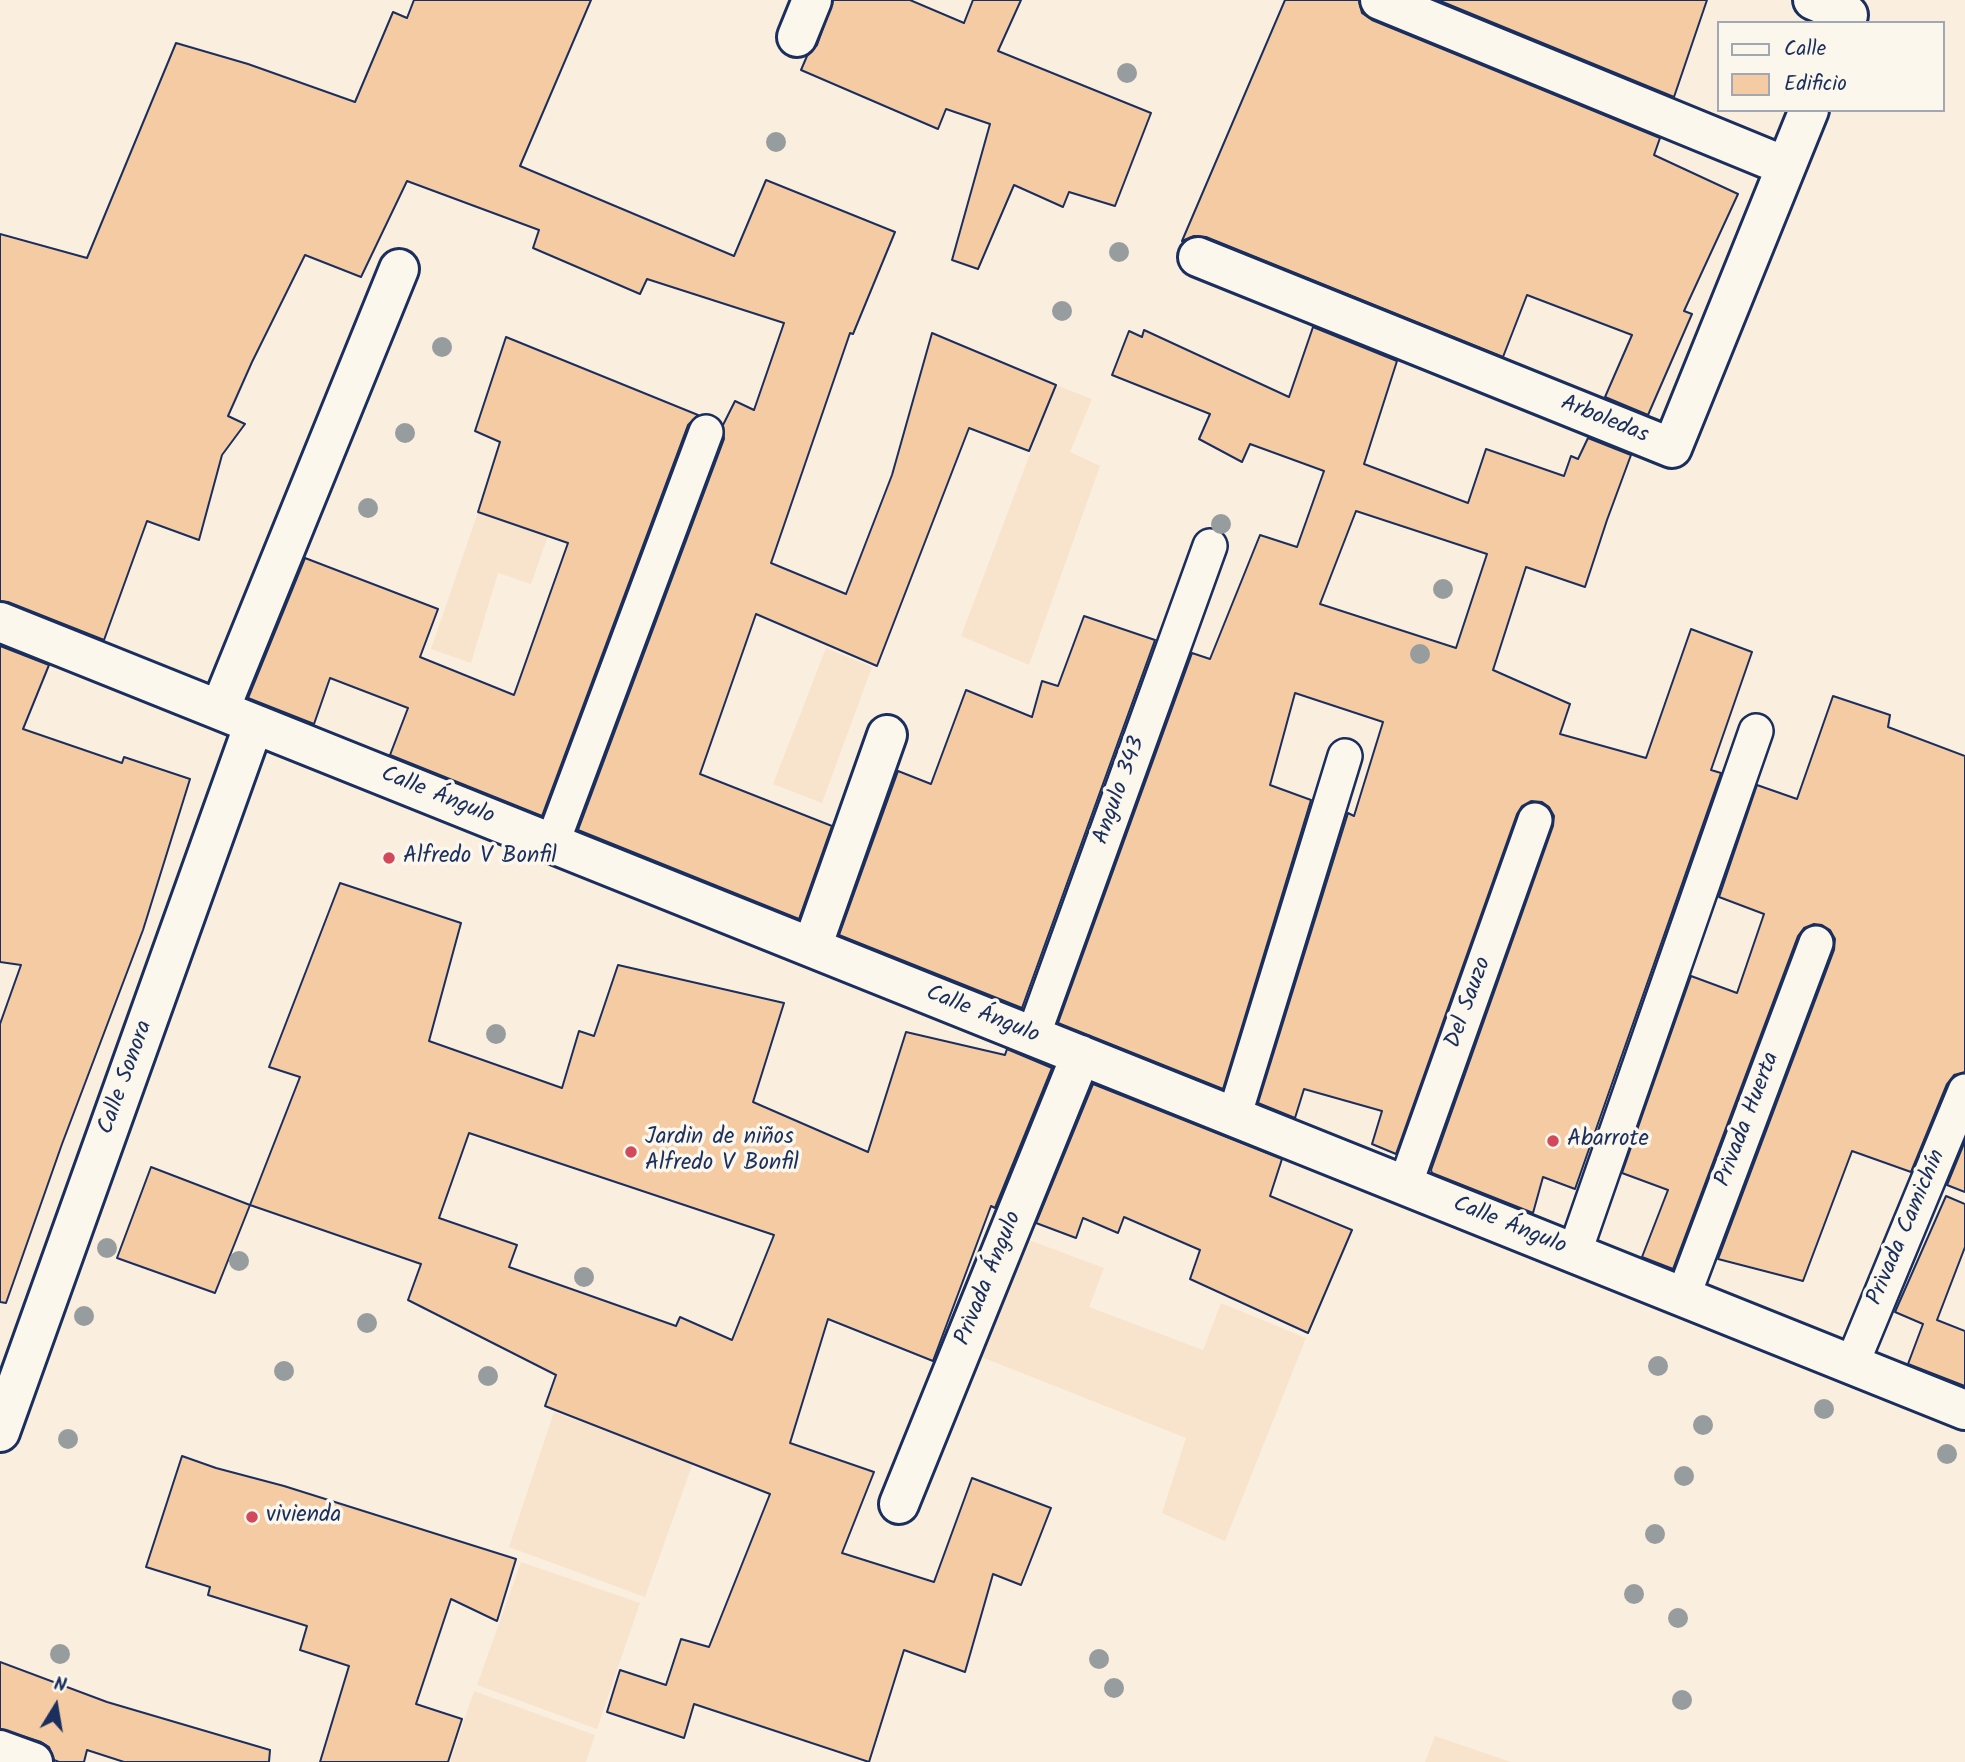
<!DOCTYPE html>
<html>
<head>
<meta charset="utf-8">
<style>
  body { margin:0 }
  #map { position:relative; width:1965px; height:1762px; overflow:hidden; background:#faeede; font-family:Kalam,sans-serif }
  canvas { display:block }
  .legend { position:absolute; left:1717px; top:21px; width:228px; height:91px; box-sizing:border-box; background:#fbf7ec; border:2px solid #a1a7b3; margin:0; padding:9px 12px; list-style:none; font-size:21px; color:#1b2f5e }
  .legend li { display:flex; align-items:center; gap:14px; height:35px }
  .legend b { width:35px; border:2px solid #a1a7b3 }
  .north { position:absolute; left:21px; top:1671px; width:70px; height:70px; -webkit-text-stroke:5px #fbf7ec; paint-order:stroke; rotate:11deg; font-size:19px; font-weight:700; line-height:28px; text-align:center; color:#1b2f5e }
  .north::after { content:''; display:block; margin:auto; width:24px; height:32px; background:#1b2f5e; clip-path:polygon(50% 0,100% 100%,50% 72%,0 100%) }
</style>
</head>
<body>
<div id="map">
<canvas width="1965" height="1762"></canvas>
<ul class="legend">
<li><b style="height:9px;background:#fbf7ec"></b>Calle</li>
<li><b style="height:19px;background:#f5cba4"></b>Edificio</li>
</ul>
<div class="north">N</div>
</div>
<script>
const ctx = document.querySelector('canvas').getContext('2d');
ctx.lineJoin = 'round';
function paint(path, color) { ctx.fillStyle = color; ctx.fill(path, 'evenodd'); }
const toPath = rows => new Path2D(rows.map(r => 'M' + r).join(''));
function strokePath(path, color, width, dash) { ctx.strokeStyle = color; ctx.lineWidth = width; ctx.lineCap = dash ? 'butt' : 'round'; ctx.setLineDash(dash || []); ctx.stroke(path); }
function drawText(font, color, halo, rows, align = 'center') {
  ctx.font = font + ' Kalam,sans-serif'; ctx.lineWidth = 7; ctx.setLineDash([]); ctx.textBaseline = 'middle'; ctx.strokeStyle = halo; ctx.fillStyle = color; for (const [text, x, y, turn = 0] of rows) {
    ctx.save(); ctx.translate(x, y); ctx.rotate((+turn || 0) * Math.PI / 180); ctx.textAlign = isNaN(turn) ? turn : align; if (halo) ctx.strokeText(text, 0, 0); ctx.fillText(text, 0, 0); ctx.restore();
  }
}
const built = toPath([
  [1056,385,1092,399,1070,452,1100,466,1029,665,961,636],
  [478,512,548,536,531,584,498,573,471,663,431,649],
  [826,648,872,667,822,803,773,784],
  [1026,1239,1104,1268,1089,1307,1203,1350,1221,1303,1306,1338,1225,1541,1162,1513,1186,1438,979,1356],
  [554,1412,693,1463,645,1597,509,1547],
  [521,1562,640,1603,597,1729,477,1685],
  [474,1691,595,1735,586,1762,450,1762],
  [1435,1736,1511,1762,1425,1762]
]);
const building = toPath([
  [414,0,591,0,520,166,734,256,766,180,895,232,853,334,850,333,771,563,846,594,892,475,932,333,1056,385,1029,451,969,428,877,666,756,614,700,774,832,826,799,919,578,830,724,439,723,425,735,401,754,410,784,323,647,279,640,294,533,248,539,230,407,181,361,277,305,255,252,362,228,416,245,424,222,455,199,540,147,521,104,640,8,602,0,601,0,234,87,258,176,43,248,64,355,102,393,12,407,18,414,0],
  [833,0,910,0,964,23,973,0,1021,0,998,51,1151,113,1115,206,1069,192,1063,207,1014,185,978,269,952,260,990,124,946,109,938,129,801,70,807,56,817,45,833,0],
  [1285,0,1359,0,1362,13,1372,20,1660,138,1654,155,1738,194,1684,311,1692,314,1648,415,1605,397,1632,335,1527,295,1503,357,1206,237,1194,236,1182,241,1285,0],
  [1438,0,1707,0,1674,97,1438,0],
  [1313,327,1397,361,1364,464,1468,503,1486,449,1564,476,1571,456,1578,459,1588,438,1631,455,1607,520,1585,587,1526,567,1493,670,1570,704,1560,734,1646,758,1691,629,1752,652,1711,770,1721,773,1575,1189,1543,1177,1533,1213,1432,1173,1431,1170,1553,826,1554,816,1549,807,1542,802,1531,801,1522,806,1517,814,1396,1154,1372,1144,1382,1111,1304,1089,1295,1118,1258,1103,1348,813,1354,816,1383,722,1295,693,1270,785,1311,800,1223,1089,1058,1023,1192,653,1210,659,1260,535,1297,547,1324,471,1250,444,1242,462,1199,439,1210,414,1112,375,1129,331,1142,337,1144,330,1289,397,1313,327],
  [1356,511,1487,554,1456,648,1320,604,1356,511],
  [506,337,698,415,688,425,542,816,390,755,408,708,330,678,314,724,248,698,305,558,438,609,420,657,514,695,568,543,478,512,500,442,475,431,506,337],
  [1084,616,1155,640,1022,1008,839,935,898,771,931,784,966,690,1032,717,1042,681,1058,686,1084,616],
  [0,646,49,665,23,729,122,763,124,757,190,779,143,930,62,1144,6,1303,0,1302,0,1024,21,965,0,962,0,646],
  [1833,696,1890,715,1888,727,1965,756,1965,1072,1954,1075,1947,1084,1911,1172,1852,1151,1803,1281,1718,1259,1834,950,1835,939,1830,930,1822,925,1814,924,1804,928,1798,936,1673,1269,1642,1257,1668,1190,1622,1173,1691,976,1737,993,1764,914,1719,897,1757,785,1797,799,1833,696],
  [340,883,461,923,429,1041,562,1088,579,1031,594,1036,618,965,784,1003,753,1102,868,1152,906,1032,1005,1055,1007,1049,1052,1068,995,1208,991,1206,933,1361,828,1319,790,1443,874,1472,842,1553,934,1582,972,1478,1051,1508,1021,1585,993,1574,965,1672,904,1650,869,1762,694,1704,684,1738,607,1712,620,1670,666,1685,681,1639,709,1647,770,1494,545,1406,556,1375,408,1300,421,1264,250,1205,300,1077,269,1067,340,883],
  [469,1133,774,1235,732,1340,680,1317,676,1326,509,1267,517,1245,439,1218,469,1133],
  [1093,1084,1282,1159,1270,1196,1352,1230,1308,1333,1190,1279,1200,1250,1124,1217,1118,1233,1083,1218,1076,1238,1036,1223,1093,1084],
  [1965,1141,1965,1192,1947,1185,1965,1141],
  [151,1167,250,1205,215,1293,117,1258,151,1167],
  [1946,1196,1965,1204,1965,1247,1937,1320,1965,1331,1965,1386,1908,1364,1923,1324,1895,1312,1946,1196],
  [182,1456,216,1468,284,1486,516,1559,497,1621,451,1599,416,1704,462,1719,448,1762,320,1762,349,1666,300,1650,307,1626,208,1595,210,1587,146,1567,182,1456],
  [0,1662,107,1702,270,1750,269,1762,124,1762,87,1750,84,1762,59,1762,54,1760,49,1747,41,1742,0,1729,0,1662]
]);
const service = toPath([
  [552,844,706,432],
  [1033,1036,1210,546],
  [1234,1117,1345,756],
  [1405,1185,1535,820],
  [1574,1254,1756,731],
  [1683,1297,1816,943],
  [1852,1364,1965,1091]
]);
const minor = toPath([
  [1380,0,1785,166],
  [1813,0,1848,15],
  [797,37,812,0],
  [1198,257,1672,448,1809,110],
  [0,622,1965,1410],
  [220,709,399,269],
  [812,947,887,735],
  [0,1432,254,724],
  [899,1504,1081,1055]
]);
const secondary = toPath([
  [0,1750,33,1762]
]);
const trees = [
  [1127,73],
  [776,142],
  [1119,252],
  [1062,311],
  [442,347],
  [405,433],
  [368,508],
  [1221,524],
  [1443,589],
  [1420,654],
  [496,1034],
  [107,1248],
  [239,1261],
  [584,1277],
  [84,1316],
  [367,1323],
  [1658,1366],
  [284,1371],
  [488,1376],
  [1824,1409],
  [1703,1425],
  [68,1439],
  [1947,1454],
  [1684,1476],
  [1655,1534],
  [1634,1594],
  [1678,1618],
  [60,1654],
  [1099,1659],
  [1114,1688],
  [1682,1700]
];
const markers = [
  [389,858,7,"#d1495b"],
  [1553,1141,7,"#d1495b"],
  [631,1152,7,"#d1495b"],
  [252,1517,7,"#d1495b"]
];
const streetNames = [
  ["Arboledas",1604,421,22],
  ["Angulo 343",1121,791,-70],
  ["Calle Ángulo",437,797,22],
  ["Del Sauzo",1470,1003,-70],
  ["Calle Ángulo",982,1016,22],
  ["Calle Sonora",127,1078,-70],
  ["Privada Huerta",1749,1120,-69],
  ["Calle Ángulo",1509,1227,22],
  ["Privada Camichín",1908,1228,-67],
  ["Privada Ángulo",990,1279,-68]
];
const poiNames = [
  ["Alfredo V Bonfil",403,858],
  ["Jardin de niños",645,1139],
  ["Alfredo V Bonfil",645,1165],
  ["Abarrote",1567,1141],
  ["vivienda",266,1517]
];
paint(built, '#f8e4cd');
paint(building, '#f5cba4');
strokePath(building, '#1b2f5e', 2);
strokePath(service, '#1b2f5e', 38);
strokePath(minor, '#1b2f5e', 44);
strokePath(secondary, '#1b2f5e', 44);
strokePath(service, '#fbf7ec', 33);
strokePath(minor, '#fbf7ec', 38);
strokePath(secondary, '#fbf7ec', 38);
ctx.fillStyle = '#979d9e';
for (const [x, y] of trees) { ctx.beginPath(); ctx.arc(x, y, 10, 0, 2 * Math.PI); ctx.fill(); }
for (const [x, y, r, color] of markers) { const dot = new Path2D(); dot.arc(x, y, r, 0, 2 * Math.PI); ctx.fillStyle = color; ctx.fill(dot); strokePath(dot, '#fbf7ec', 2.5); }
drawText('23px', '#1b2f5e', '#fbf7ec', streetNames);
drawText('23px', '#1b2f5e', '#fbf7ec', poiNames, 'left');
</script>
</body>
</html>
